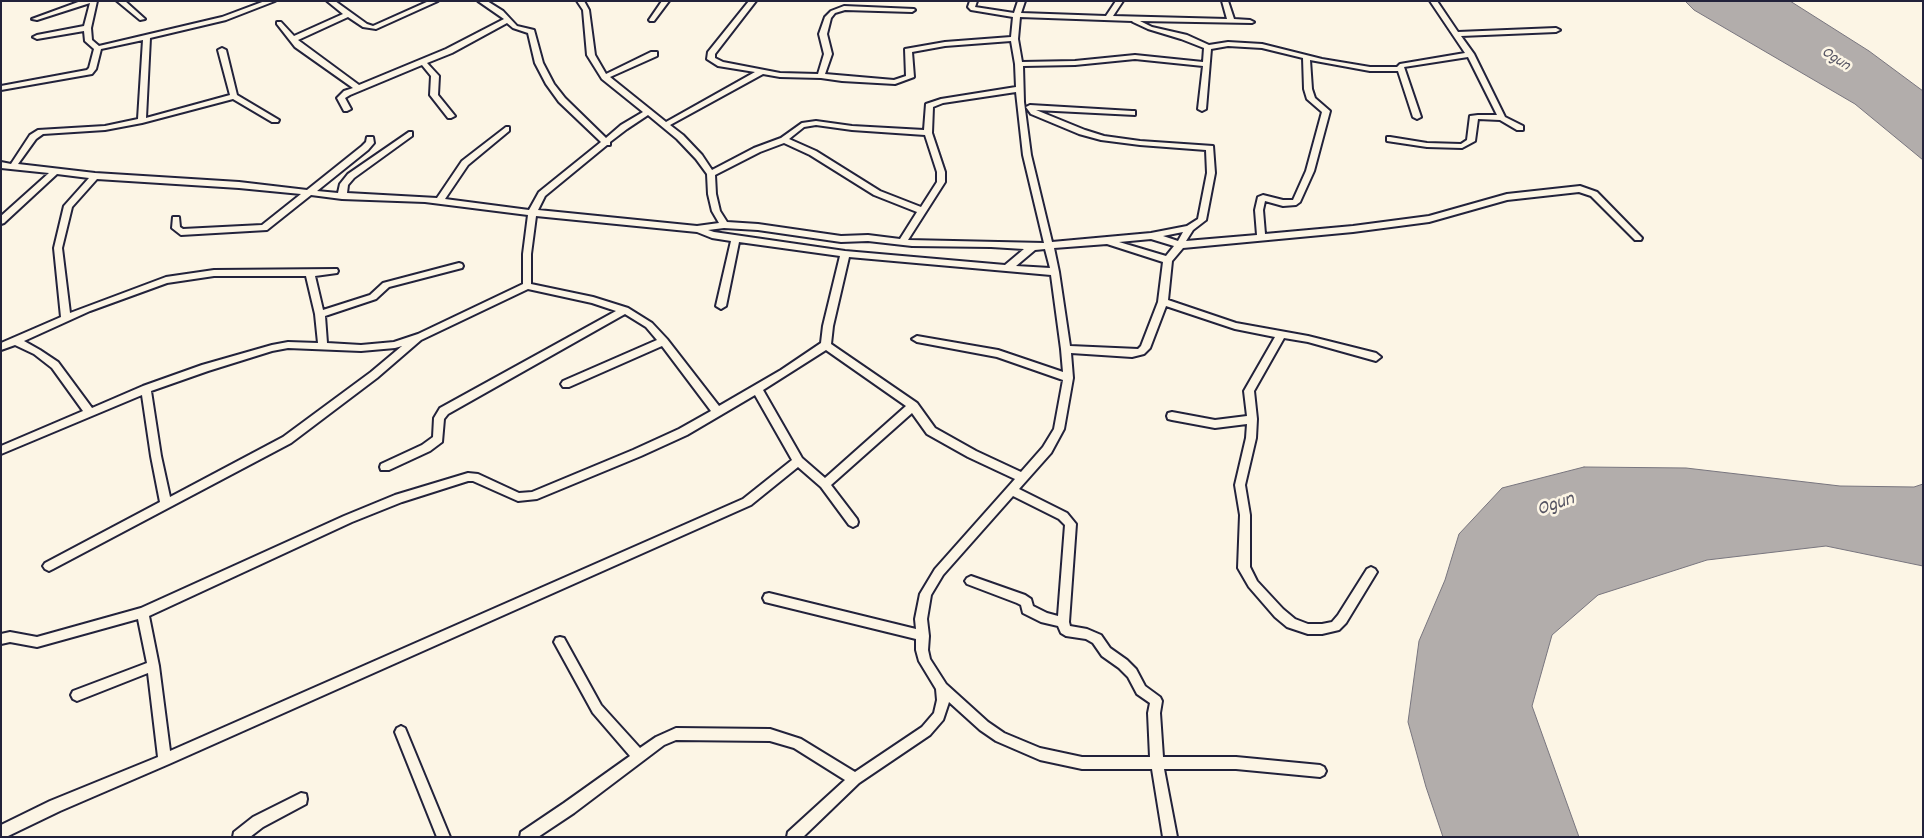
<!DOCTYPE html>
<html>
<head>
<meta charset="utf-8">
<style>
  body { margin:0 }
  #map { position:relative; width:1924px; height:838px; overflow:hidden; background:#fcf5e5; font-family:Dekko,sans-serif }
  canvas { display:block }
  .frame { position:absolute; inset:0; border:2px solid #22223b; pointer-events:none }
</style>
</head>
<body>
<div id="map">
<canvas width="1924" height="838"></canvas>
<div class="frame"></div>
</div>
<script>
const ctx = document.querySelector('canvas').getContext('2d');
ctx.lineJoin = 'round';
function paint(path, color) { ctx.fillStyle = color; ctx.fill(path, 'evenodd'); }
const toPath = rows => new Path2D(rows.map(r => 'M' + r).join(''));
function strokePath(path, color, width, dash) { ctx.strokeStyle = color; ctx.lineWidth = width; ctx.lineCap = dash ? 'butt' : 'round'; ctx.setLineDash(dash || []); ctx.stroke(path); }
function drawText(font, color, halo, rows, align = 'center') {
  ctx.font = font + ' Dekko,sans-serif'; ctx.lineWidth = 5; ctx.setLineDash([]); ctx.textBaseline = 'middle'; ctx.strokeStyle = halo; ctx.fillStyle = color; for (const [text, x, y, turn = 0] of rows) {
    ctx.save(); ctx.translate(x, y); ctx.rotate((+turn || 0) * Math.PI / 180); ctx.textAlign = isNaN(turn) ? turn : align; if (halo) ctx.strokeText(text, 0, 0); ctx.fillText(text, 0, 0); ctx.restore();
  }
}
const water = toPath([
  [1685,1,1790,1,1869,51,1923,91,1923,160,1855,104,1694,10,1685,1],
  [1584,467,1686,468,1840,486,1914,487,1923,484,1923,566,1826,546,1707,560,1598,595,1552,635,1532,706,1579,837,1443,837,1426,787,1408,722,1419,641,1445,580,1459,534,1502,488,1584,467]
]);
const minor = toPath([
  [81,1,97,1,91,28,92,40,99,46,222,17,265,1,275,1,226,20,150,38,146,118,230,95,218,50,222,48,226,50,237,95,279,120,278,122,272,122,233,99,142,123,105,130,43,134,36,139,18,164,95,173,239,182,307,190,362,146,366,142,367,137,373,137,374,143,368,150,317,191,338,193,340,184,348,174,409,132,412,132,412,136,354,178,348,185,347,193,437,198,462,161,506,127,509,127,509,131,468,165,445,199,529,210,539,192,601,142,559,102,546,84,535,63,528,33,513,28,507,23,452,53,427,63,439,76,438,95,455,116,451,118,448,118,430,95,431,76,422,65,350,95,345,98,351,109,347,111,344,111,337,98,344,91,353,88,295,47,277,24,277,22,281,22,294,36,343,14,327,1,335,1,367,24,373,26,429,1,438,1,376,29,363,27,348,17,298,40,359,85,446,49,504,19,478,1,487,1,503,11,517,26,534,30,543,63,554,84,565,98,606,138,621,125,643,112,602,79,587,55,583,10,577,1,584,1,589,10,595,55,606,74,651,52,657,52,657,56,610,77,666,122,755,72,718,66,707,59,708,52,749,1,756,1,715,54,715,58,723,62,780,73,818,74,824,54,819,34,825,17,831,11,844,6,914,9,915,10,912,12,845,10,835,13,831,18,827,34,832,54,825,74,894,80,906,76,905,49,945,42,1011,37,1013,17,971,10,968,7,970,1,977,1,975,7,1014,13,1018,1,1025,1,1021,13,1106,16,1116,1,1123,1,1113,16,1227,19,1222,1,1228,1,1234,19,1250,20,1254,22,1252,23,1140,21,1152,27,1187,35,1209,45,1228,42,1262,44,1322,59,1370,67,1397,67,1400,64,1465,53,1430,1,1437,1,1458,32,1556,28,1560,30,1556,32,1461,36,1474,54,1505,117,1523,126,1523,130,1517,130,1500,120,1478,119,1475,141,1462,148,1427,147,1387,141,1387,137,1390,137,1427,143,1461,144,1467,140,1470,116,1478,115,1497,115,1468,57,1404,67,1421,117,1417,119,1413,117,1398,71,1370,71,1310,60,1312,89,1315,98,1330,111,1314,171,1300,202,1296,205,1283,206,1265,201,1263,210,1265,234,1353,226,1429,216,1507,194,1580,186,1597,192,1642,238,1641,240,1635,240,1591,196,1579,192,1507,200,1429,222,1353,232,1183,248,1172,261,1168,300,1236,323,1308,336,1376,353,1381,357,1376,361,1308,342,1284,338,1254,391,1257,419,1256,438,1245,485,1250,515,1250,567,1257,581,1283,609,1295,619,1308,624,1322,624,1332,622,1338,615,1367,569,1371,567,1375,569,1377,572,1346,623,1339,630,1322,634,1308,634,1287,627,1275,617,1249,587,1238,568,1240,515,1235,485,1246,438,1247,424,1215,428,1172,420,1168,419,1167,416,1168,413,1172,412,1215,420,1247,416,1244,391,1275,337,1235,329,1166,306,1150,348,1144,354,1132,357,1071,353,1073,378,1064,429,1051,453,1019,489,1067,513,1076,524,1069,622,1070,626,1087,629,1101,635,1110,648,1127,660,1136,669,1145,686,1160,697,1162,701,1160,713,1163,757,1236,757,1320,765,1324,767,1326,771,1324,775,1320,777,1236,769,1164,769,1177,837,1163,837,1152,769,1082,769,1040,760,996,741,980,730,949,702,943,720,930,735,859,783,803,837,787,837,788,832,845,780,794,748,770,741,676,740,664,745,574,813,538,837,520,837,521,832,564,803,630,756,593,713,554,642,556,638,560,637,564,638,601,705,640,748,656,737,676,728,770,729,801,739,855,772,922,727,934,713,937,700,936,689,919,661,916,650,916,639,769,603,765,602,763,598,765,594,769,593,916,629,915,619,920,594,935,569,1015,479,968,457,927,434,912,413,831,485,857,519,858,522,857,525,853,527,849,525,821,487,798,467,751,505,169,764,60,811,6,837,1,837,1,825,50,801,158,757,148,673,77,701,73,699,71,695,73,691,147,663,138,619,37,647,10,642,1,644,1,634,10,632,37,637,141,608,344,516,395,495,468,473,478,474,519,493,532,492,633,450,679,429,711,411,662,346,569,387,563,387,561,384,563,381,657,340,646,327,625,314,448,414,444,419,442,442,430,451,389,470,381,470,380,467,381,464,422,445,433,437,434,418,440,408,616,311,592,303,528,289,421,340,377,378,291,443,53,569,49,571,45,569,43,566,45,563,160,502,151,456,142,395,1,454,1,446,83,411,52,368,34,354,15,345,1,350,1,343,61,317,54,248,64,206,89,178,57,174,4,223,1,224,1,216,49,173,1,168,1,162,11,164,30,135,38,130,105,126,138,119,143,40,101,49,96,69,92,74,1,90,1,86,87,70,89,68,94,49,85,41,84,31,37,39,33,37,37,35,84,26,90,3,37,20,32,19,81,1],
  [1020,17,1132,21,1133,22,1148,29,1181,39,1204,48,1203,62,1135,55,1075,61,1022,62,1018,39,1020,17],
  [1011,41,1015,64,1016,87,941,99,926,104,924,130,852,126,816,121,802,123,781,138,754,148,712,170,702,155,683,135,670,125,763,74,780,77,821,78,842,81,895,84,914,77,912,52,945,46,1011,41],
  [1228,46,1262,48,1303,58,1304,89,1307,99,1322,112,1306,171,1293,200,1283,200,1263,195,1258,197,1255,210,1257,235,1186,241,1193,230,1206,220,1215,173,1213,146,1140,141,1104,136,1085,130,1036,110,1135,115,1135,111,1132,111,1030,105,1026,107,1031,114,1079,134,1101,140,1140,145,1206,150,1207,173,1198,219,1187,226,1151,233,1052,242,1031,155,1024,102,1023,66,1075,65,1135,59,1203,66,1198,109,1202,111,1206,109,1211,49,1228,46],
  [1016,92,1023,155,1044,243,908,240,945,182,945,172,932,133,933,107,943,103,1016,92],
  [648,115,677,139,696,159,707,174,708,194,712,211,719,223,697,226,538,210,545,196,607,145,610,145,610,142,627,129,648,115],
  [816,125,852,130,925,135,937,172,937,182,921,207,880,191,816,151,789,139,804,127,816,125],
  [784,143,810,155,874,195,917,212,900,239,868,235,841,236,758,224,727,222,720,211,716,194,715,175,760,152,784,143],
  [97,179,239,188,301,194,262,225,183,229,180,227,179,217,173,217,172,228,181,235,267,230,311,195,342,199,425,202,528,215,523,254,523,284,418,334,394,342,361,345,327,343,325,316,376,299,389,287,462,268,463,266,462,264,459,263,383,283,370,295,323,310,315,276,337,273,338,271,337,269,214,270,166,277,70,313,62,248,72,207,97,179],
  [536,216,697,232,712,238,731,241,716,306,721,309,726,306,739,242,840,256,823,326,821,343,781,370,719,406,667,339,652,323,628,308,593,297,531,284,531,254,536,216],
  [724,228,758,230,841,242,868,241,912,246,991,247,1024,249,1005,265,845,251,714,232,708,230,724,228],
  [1183,232,1178,241,1163,236,1183,232],
  [1151,239,1174,246,1166,256,1119,242,1151,239],
  [1107,244,1163,262,1158,302,1141,346,1138,349,1070,346,1059,272,1054,248,1107,244],
  [1045,249,1050,268,1016,266,1035,250,1045,249],
  [849,257,1051,275,1061,349,1063,372,998,350,917,336,912,339,917,342,997,357,1063,380,1054,429,1043,447,1021,472,976,451,935,428,917,403,831,344,833,326,849,257],
  [214,276,306,276,315,314,318,343,288,342,272,345,202,365,143,386,92,408,58,362,40,350,24,341,90,311,167,283,214,276],
  [402,346,371,372,283,437,170,497,161,456,151,391,208,371,272,351,288,348,361,351,395,348,402,346],
  [826,350,906,406,825,478,802,458,763,390,826,350],
  [755,395,792,460,743,499,170,751,159,666,149,616,352,522,402,502,468,481,473,481,518,501,537,499,641,456,687,435,755,395],
  [1013,496,1059,519,1065,525,1058,616,1047,613,1033,606,1031,599,1025,595,971,576,967,578,965,581,967,584,1017,603,1021,605,1023,613,1041,622,1058,626,1061,633,1066,636,1086,639,1093,643,1102,656,1119,668,1128,677,1137,694,1150,703,1148,713,1150,757,1082,757,1040,748,1004,733,988,722,946,684,930,659,928,650,929,636,927,619,931,595,943,575,1013,496],
  [117,1,125,1,145,19,140,20,117,1],
  [662,1,669,1,654,21,650,21,649,20,662,1],
  [401,726,405,728,450,837,437,837,395,732,397,728,401,726],
  [301,793,306,794,307,799,306,804,263,827,250,837,233,837,234,832,253,817,301,793]
]);
const farWaternames = [
  ["Ogun",1835,60,33]
];
const waterNames = [
  ["Ogun",1556,506,-19]
];
paint(water, '#b2adab');
strokePath(water, '#78757e', 1);
strokePath(minor, '#22223b', 4);
paint(minor, '#fcf5e5');
drawText('italic 16px', '#545362', '#fcf5e5', farWaternames);
drawText('italic 20px', '#545362', '#fcf5e5', waterNames);
</script>
</body>
</html>
